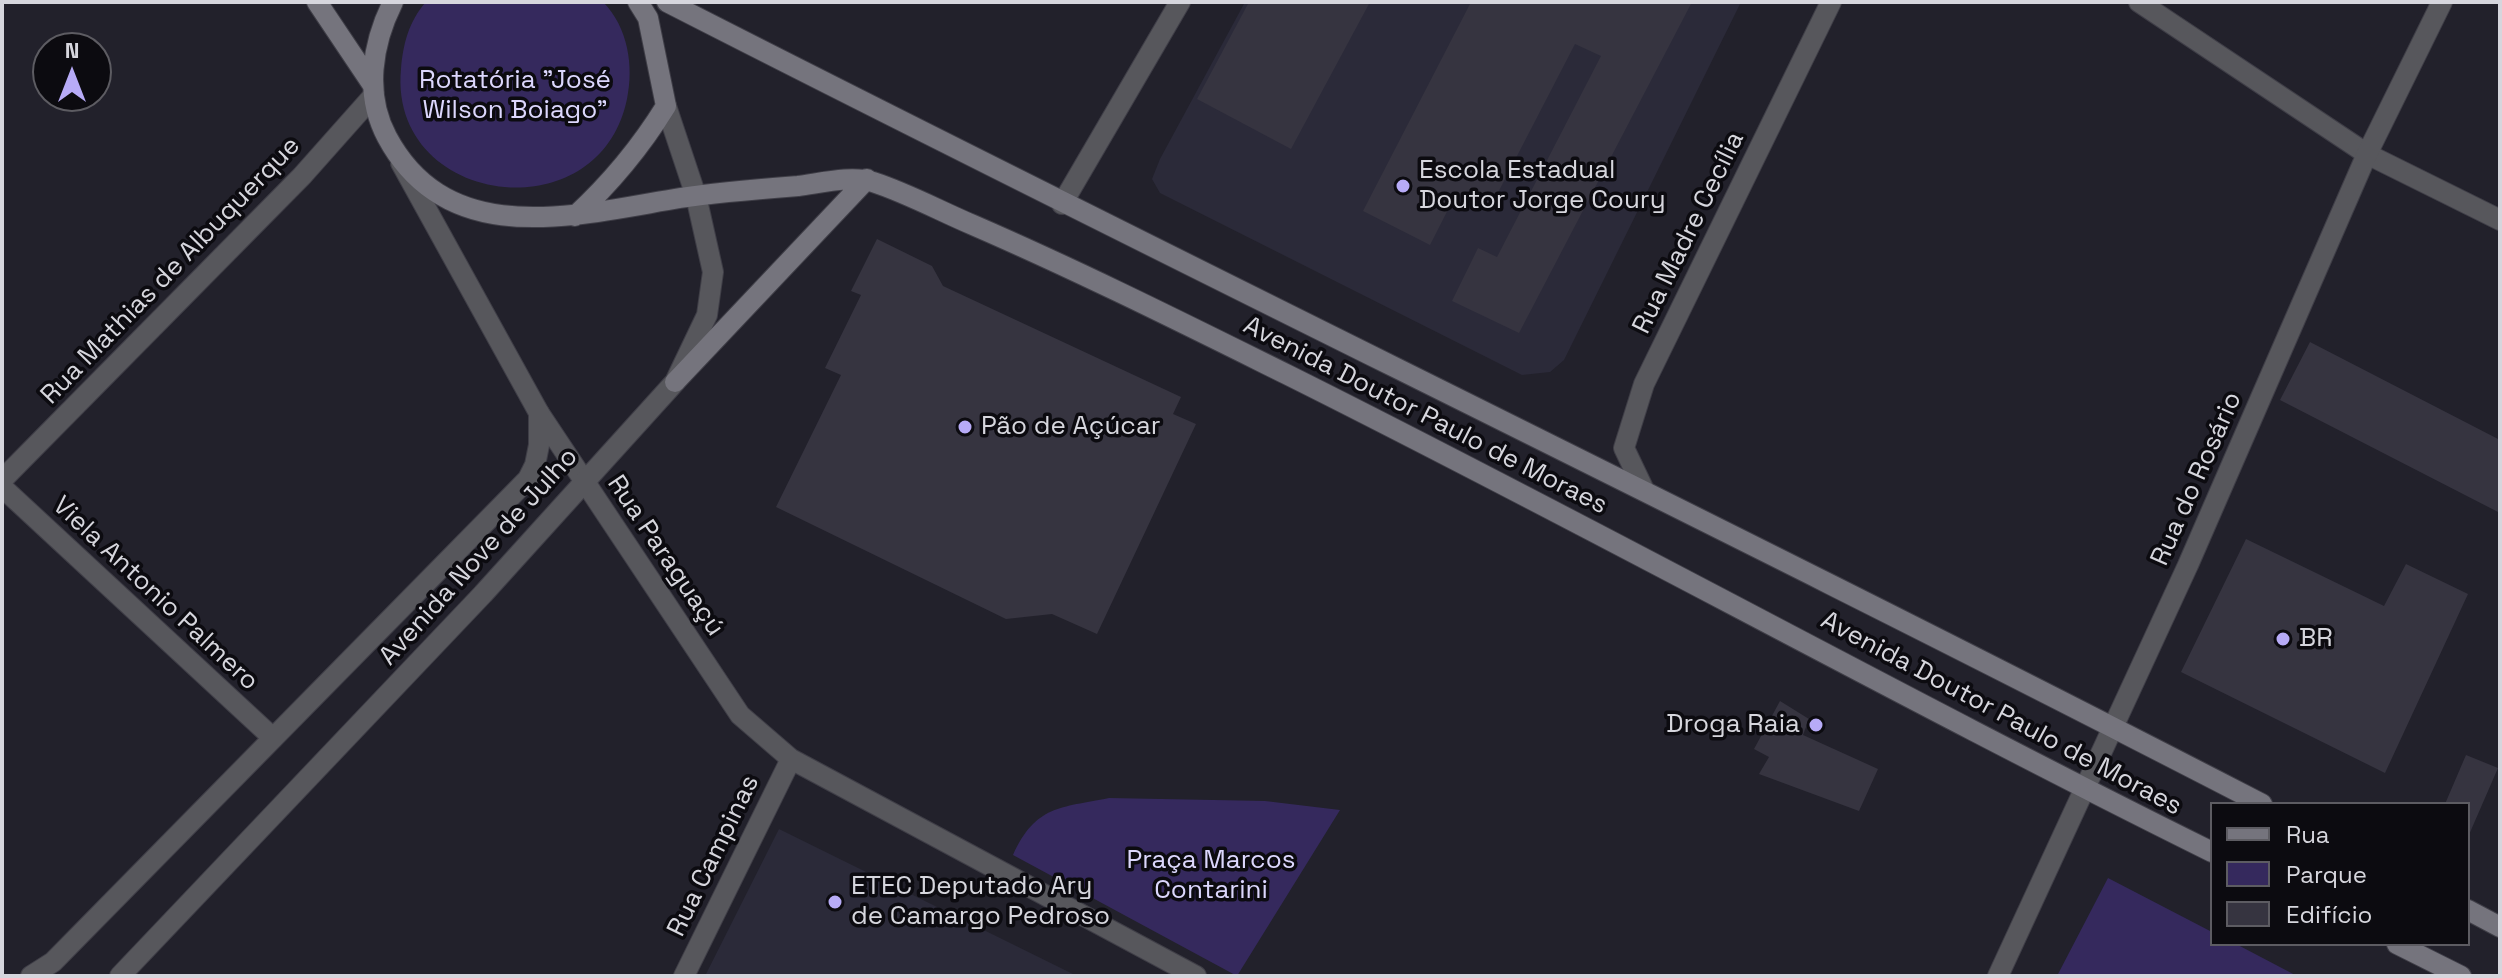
<!DOCTYPE html>
<html>
<head>
<meta charset="utf-8">
<style>
  body { margin:0 }
  #map { position:relative; width:2502px; height:978px; overflow:hidden; background:#22212b; font-family:"Space Grotesk",sans-serif }
  canvas { display:block }
  .frame { position:absolute; inset:0; border:4px solid #d6d6dd; pointer-events:none }
  .legend { position:absolute; left:2210px; top:802px; width:260px; height:144px; box-sizing:border-box; background:#0c0b10; border:2px solid #5d5c62; margin:0; padding:10px 14px; list-style:none; font-size:24px; color:#d6d6dd }
  .legend li { display:flex; align-items:center; gap:16px; height:40px }
  .legend b { width:40px; border:2px solid #5d5c62 }
  .north { position:absolute; left:32px; top:32px; width:80px; height:80px; box-sizing:border-box; background:#0c0b10; border:2px solid #5d5c62; border-radius:50%; rotate:0deg; font-size:22px; font-weight:700; line-height:32px; text-align:center; color:#d6d6dd }
  .north::after { content:''; display:block; margin:auto; width:28px; height:36px; background:#b7abf7; clip-path:polygon(50% 0,100% 100%,50% 72%,0 100%) }
</style>
</head>
<body>
<div id="map">
<canvas width="2502" height="978"></canvas>
<div class="frame"></div>
<ul class="legend">
<li><b style="height:10px;background:#75747d"></b>Rua</li>
<li><b style="height:22px;background:#35295d"></b>Parque</li>
<li><b style="height:22px;background:#363440"></b>Edifício</li>
</ul>
<div class="north">N</div>
</div>
<script>
const ctx = document.querySelector('canvas').getContext('2d');
ctx.lineJoin = 'round';
function fill(path, color) {
  ctx.fillStyle = color;
  ctx.fill(path, 'evenodd');
}
function trace(path, color, width, dash) {
  ctx.strokeStyle = color;
  ctx.lineWidth = width;
  ctx.lineCap = dash ? 'butt' : 'round';
  ctx.setLineDash(dash || []);
  ctx.stroke(path);
}
function drawText(font, color, halo, rows, align = 'center') {
  ctx.font = font + ' "Space Grotesk",sans-serif';
  ctx.lineWidth = 7;
  ctx.setLineDash([]);
  ctx.textBaseline = 'middle';
  ctx.strokeStyle = halo;
  ctx.fillStyle = color;
  for (const [text, x, y, turn = 0] of rows) {
    ctx.save();
    ctx.translate(x, y);
    ctx.rotate((+turn || 0) * Math.PI / 180);
    ctx.textAlign = isNaN(turn) ? turn : align;
    if (halo) ctx.strokeText(text, 0, 0);
    ctx.fillText(text, 0, 0);
    ctx.restore();
  }
}
const built = new Path2D(`
  M1245,2H1741L1564,360L1550,372L1522,375L1160,193L1152,179L1160,159Z
  M779,829L1077,976H705Z`);
const green = new Path2D(`
  M426,2H603C628,27 634,66 627,99C599,235 388,206 401,69C403,44 409,21 426,2Z
  M1109,798L1265,801L1340,810L1237,976L1013,855C1036,805 1060,808 1109,798Z
  M2108,878L2212,932V944H2236L2297,976H2057Z`);
const building = new Path2D(`
  M1249,2H1370L1291,149L1197,99Z
  M1471,2H1692L1519,333L1452,301L1478,248L1497,257L1601,56L1575,44L1489,210L1456,194L1430,245L1363,211Z
  M877,239L932,266L943,286L1181,397L1173,414L1196,424L1097,634L1052,614L1006,619L776,507L841,375L825,368L861,295L851,291Z
  M2310,342L2500,440V513L2280,400Z
  M2246,539L2384,606L2406,564L2468,594L2385,773L2181,672Z
  M1780,701L1809,719L1803,735L1878,769L1859,811L1759,774L1769,757L1754,749Z
  M2466,755L2498,768L2468,837V804H2445Z`);
const minor = new Path2D(`
  M2139,2L2367,154L2500,220
  M1062,204L1180,2
  M539,413L740,715L791,759L1196,976
  M2,480L302,176L374,95
  M2,487L273,738
  M1644,490L1624,448L1644,384L1831,2
  M684,976L791,759`);
const tertiary = new Path2D(`
  M31,976L53,962L528,479L535,465L539,445V413L401,163
  M120,976L483,594L675,382L707,315L713,272L696,196L666,106
  M1998,976L2188,565L2367,154L2442,2`);
const secondary = new Path2D(`
  M317,2L372,84
  M393,2C372,44 364,94 387,137C448,251 576,215 680,198C719,192 759,189 798,186C821,183 852,175 873,182C907,193 940,211 973,225C1079,271 1183,323 1286,374C1597,529 1901,698 2212,852
  M667,2C1197,273 1734,531 2262,804
  M575,216C612,182 640,148 666,106L648,18L638,2
  M675,382L867,179
  M2468,910L2500,927
  M2397,944L2461,976`);
const markers = [
  [1403,186,8,"#b7abf7"],
  [965,427,8,"#b7abf7"],
  [2283,639,8,"#b7abf7"],
  [1816,725,8,"#b7abf7"],
  [835,902,8,"#b7abf7"]
];
const parkNames = [
  ["Rotatória \"José",515,81],
  ["Wilson Boiago\"",515,111],
  ["Praça Marcos",1211,861],
  ["Contarini",1211,891]
];
const poiNames = [
  ["Escola Estadual",1419,171],
  ["Doutor Jorge Coury",1419,201],
  ["Pão de Açúcar",981,427],
  ["BR",2299,639],
  ["Droga Raia",1800,725,"right"],
  ["ETEC Deputado Ary",851,887],
  ["de Camargo Pedroso",851,917]
];
const streetNames = [
  ["Rua Madre Cecília",1689,233,-64],
  ["Rua Mathias de Albuquerque",171,271,-46],
  ["Avenida Doutor Paulo de Moraes",1425,416,27],
  ["Rua do Rosário",2197,479,-66],
  ["Rua Paraguaçú",665,556,56],
  ["Avenida Nove de Julho",479,557,-48],
  ["Viela Antonio Palmero",155,594,43],
  ["Avenida Doutor Paulo de Moraes",2001,714,28],
  ["Rua Campinas",714,856,-64]
];
fill(built, '#2b2a39');
fill(green, '#35295d');
fill(building, '#363440');
trace(minor, '#3f3e47', 22);
trace(tertiary, '#3f3e47', 22);
trace(secondary, '#3f3e47', 22);
trace(minor, '#57575c', 20);
trace(tertiary, '#57575c', 20);
trace(secondary, '#75747d', 20);
for (const [x, y, r, color] of markers) {
  const dot = new Path2D();
  dot.arc(x, y, r, 0, 2 * Math.PI);
  ctx.fillStyle = color;
  ctx.fill(dot);
  trace(dot, '#0c0b10', 3);
}
drawText('26px', '#dcd7fd', '#0c0b10', parkNames);
drawText('26px', '#d6d6dd', '#0c0b10', poiNames, 'left');
drawText('26px', '#d6d6dd', '#0c0b10', streetNames);
</script>
</body>
</html>
